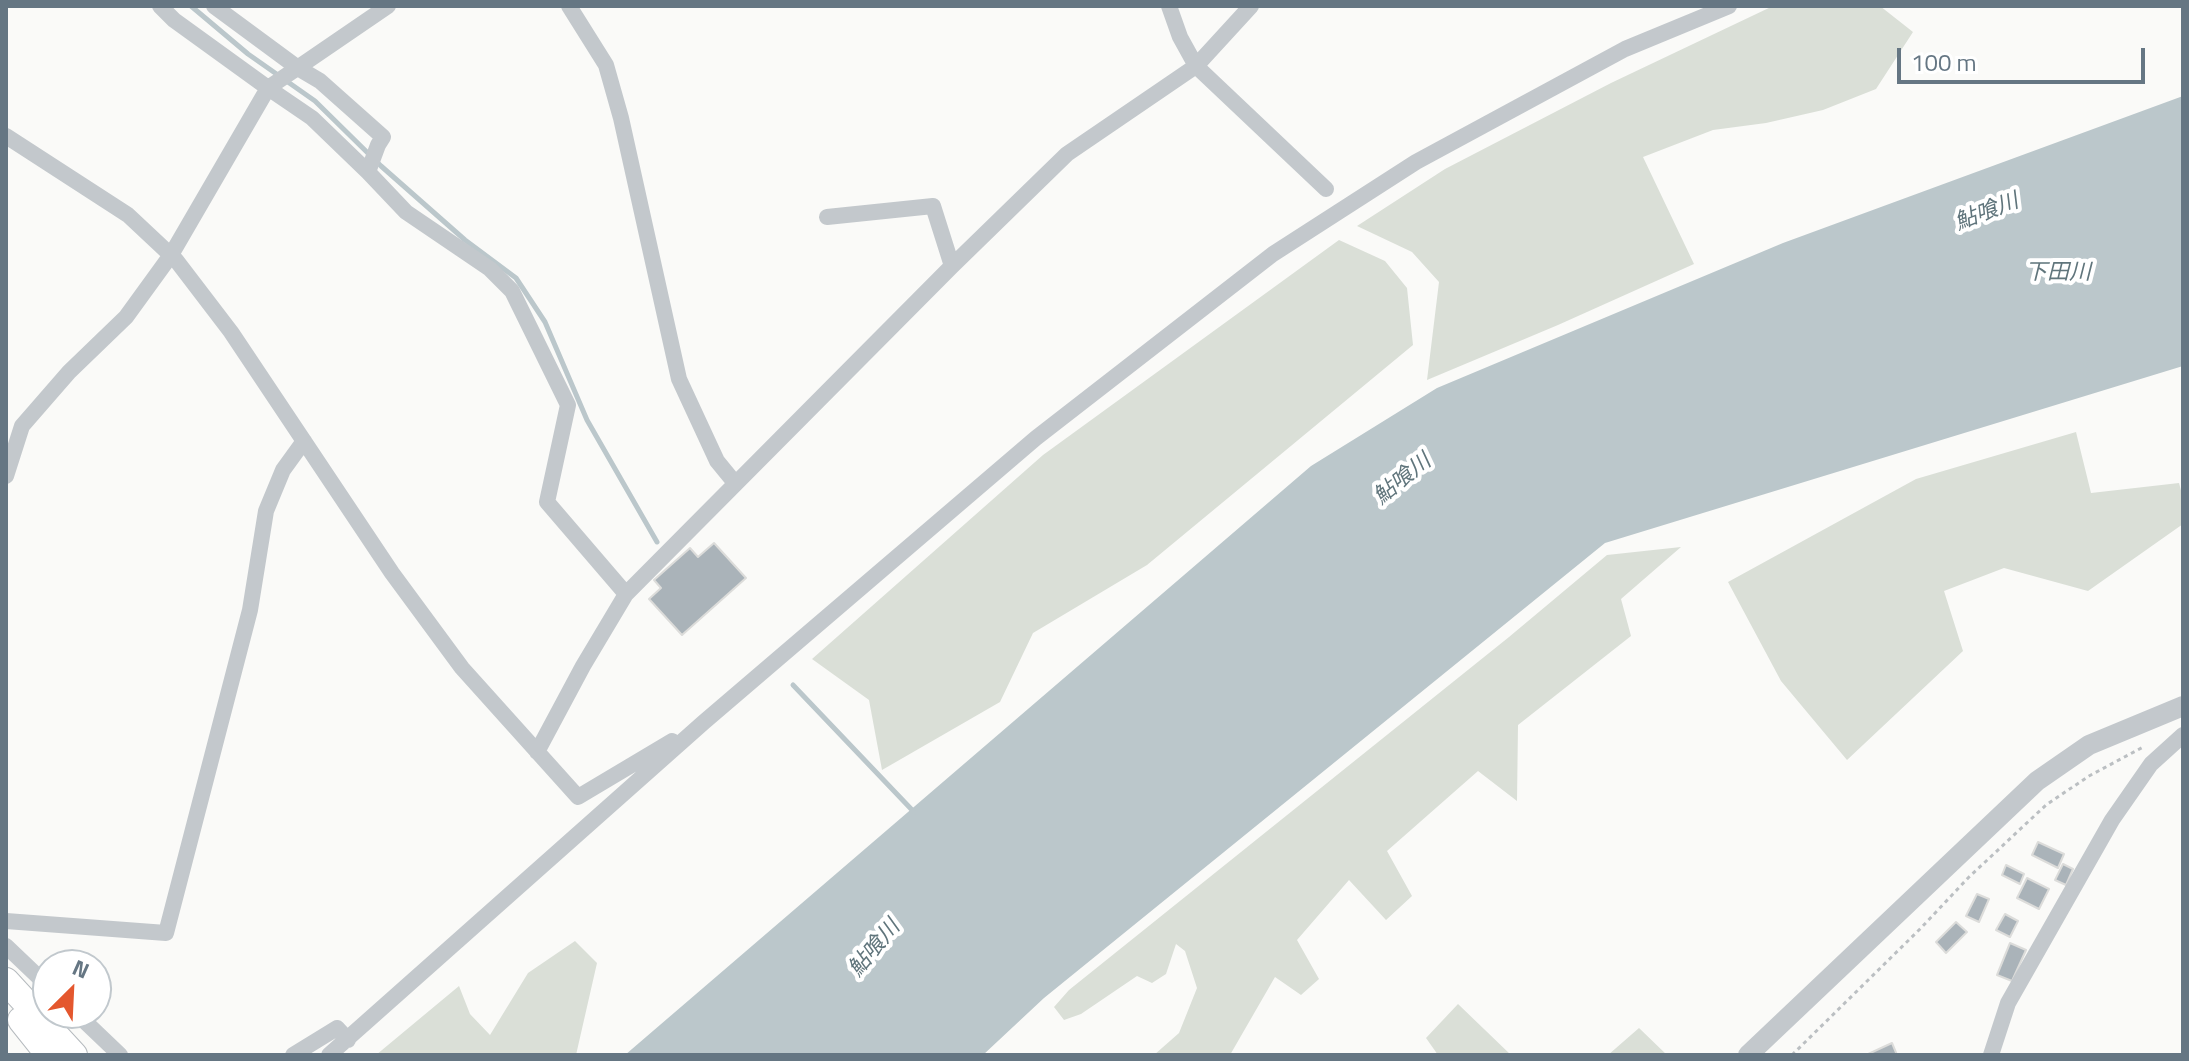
<!DOCTYPE html>
<html>
<head>
<meta charset="utf-8">
<style>
  body { margin:0 }
  #map { position:relative; width:2189px; height:1061px; overflow:hidden; background:#fafaf8; font-family:"Titillium Web",sans-serif }
  canvas { display:block }
  .frame { position:absolute; inset:0; border:8px solid #657683; pointer-events:none }
  .north { position:absolute; left:32px; top:949px; width:80px; height:80px; box-sizing:border-box; background:#fff; border:2px solid #c1c8cd; border-radius:50%; rotate:24deg; font-size:22px; font-weight:700; line-height:32px; text-align:center; color:#657683 }
  .north::after { content:''; display:block; margin:auto; width:28px; height:36px; background:#e4572e; clip-path:polygon(50% 0,100% 100%,50% 72%,0 100%) }
  .scale { position:absolute; left:1897px; top:48px; width:248px; height:36px; box-sizing:border-box; border:4px solid #657683; border-top:0; padding-left:10px; font-size:24px; line-height:28px; white-space:nowrap; color:#657683; -webkit-text-stroke:6px #fff; paint-order:stroke }
</style>
</head>
<body>
<div id="map">
<canvas width="2189" height="1061"></canvas>
<div class="frame"></div>
<div class="north">N</div>
<div class="scale">100 m</div>
</div>
<script>
const ctx = document.querySelector('canvas').getContext('2d');
ctx.lineJoin = 'round';
function fill(path, color) {
  ctx.fillStyle = color;
  ctx.fill(path, 'evenodd');
}
function trace(path, color, width, dash) {
  ctx.strokeStyle = color;
  ctx.lineWidth = width;
  ctx.lineCap = dash ? 'butt' : 'round';
  ctx.setLineDash(dash || []);
  ctx.stroke(path);
}
function drawText(font, color, halo, rows, align = 'center') {
  ctx.font = font + ' "Titillium Web","Noto Sans JP",sans-serif';
  ctx.lineWidth = 8;
  ctx.setLineDash([]);
  ctx.textBaseline = 'middle';
  ctx.strokeStyle = halo;
  ctx.fillStyle = color;
  for (const [text, x, y, turn = 0] of rows) {
    ctx.save();
    ctx.translate(x, y);
    ctx.rotate((+turn || 0) * Math.PI / 180);
    ctx.textAlign = isNaN(turn) ? turn : align;
    if (halo) ctx.strokeText(text, 0, 0);
    ctx.fillText(text, 0, 0);
    ctx.restore();
  }
}
const green = new Path2D(`
  M1773,6H1880L1913,32L1876,89L1823,110L1766,123L1713,130L1643,157L1694,264L1558,325L1427,380L1439,282L1412,252L1357,226L1445,169L1611,83Z
  M1339,240L1385,261L1407,288L1413,345L1147,565L1033,633L1000,702L882,770L869,700L812,659L1043,455Z
  M2076,432L2091,493L2179,483L2183,498V524L2088,591L2004,568L1944,591L1963,651L1847,760L1781,681L1728,582L1916,479Z
  M1681,547L1621,599L1631,636L1518,725L1517,801L1478,771L1387,851L1412,896L1386,920L1349,880L1297,940L1319,979L1301,995L1275,977L1230,1055H1154L1179,1033L1197,988L1185,951L1176,944L1166,974L1152,983L1137,976L1081,1014L1064,1020L1054,1007L1069,990L1509,637L1607,555Z
  M575,941L597,963L576,1055H376L459,986L470,1014L490,1035L528,973Z
  M1458,1004L1511,1055H1438L1426,1038Z
  M1639,1028L1667,1055H1608Z`);
const water = new Path2D(`
  M2183,96V366L1605,543L1044,998L983,1055H625L1311,466L1437,388L1783,243Z`);
const stream = new Path2D(`
  M191,6L248,54L315,101L381,166L465,240L516,278L545,322L587,420L657,542
  M793,685L914,812`);
const building = new Path2D(`
  M714,543L746,578L682,635L649,599L661,588L654,580L690,548L698,557Z
  M2038,842L2064,854L2058,868L2032,855Z
  M2063,864L2073,869L2066,885L2055,880Z
  M2006,865L2024,874L2020,884L2002,875Z
  M2027,878L2049,889L2039,909L2017,898Z
  M1977,894L1989,899L1979,922L1966,916Z
  M2005,914L2018,921L2010,937L1996,930Z
  M1956,922L1967,932L1946,953L1936,942Z
  M2010,943L2026,950L2012,981L1997,975Z
  M1892,1043L1897,1055H1866Z`);
const path = new Path2D(`
  M1792,1055L1921,928L1968,878L2046,805L2089,776L2145,746`);
const minor = new Path2D(`
  M160,6L174,20L268,88L388,6
  M214,6L298,68L320,81L383,137L378,145L368,172L406,212L490,269L512,291L568,405L547,502L626,594
  M569,6L606,65L621,118L679,379L717,461L735,483
  M1169,6L1180,37L1196,66L1326,189
  M6,136L128,215L176,260L231,332L392,573L462,668L578,797L672,741
  M827,217L933,206L952,266
  M6,476L22,426L69,372L126,317L171,255L268,88L312,118L368,172
  M537,752L583,666L626,594L952,266L1067,154L1196,66L1251,6
  M6,921L166,933L250,610L266,511L283,470L304,441
  M6,946L48,986
  M76,1013L120,1055
  M293,1055L337,1028L348,1040
  M329,1055L704,722L1036,438L1273,254L1416,162L1625,49L1729,6
  M1991,1055L2008,1003L2112,820L2151,764L2183,735`);
const tertiary = new Path2D(`
  M1748,1055L2037,781L2089,745L2183,706`);
const primary = new Path2D(`
  M6,981L74,1055
  M21,1020L49,1055`);
const waterNames = [
  ["鮎喰川",1987,213,-21],
  ["下田川",2058,274],
  ["鮎喰川",1403,480,-39],
  ["鮎喰川",875,949,-50]
];
fill(green, '#dadfd7');
fill(water, '#bbc7cb');
trace(stream, '#bbc7cb', 5);
fill(building, '#aab3b9');
trace(building, '#dcdcda', 2);
trace(primary, '#b5babe', 28);
trace(path, '#bbbfc2', 3, [4, 4]);
trace(minor, '#c3c8cc', 16);
trace(tertiary, '#c3c8cc', 20);
trace(primary, '#fff', 26);
drawText('italic 22px', '#60757c', '#fff', waterNames);
</script>
</body>
</html>
